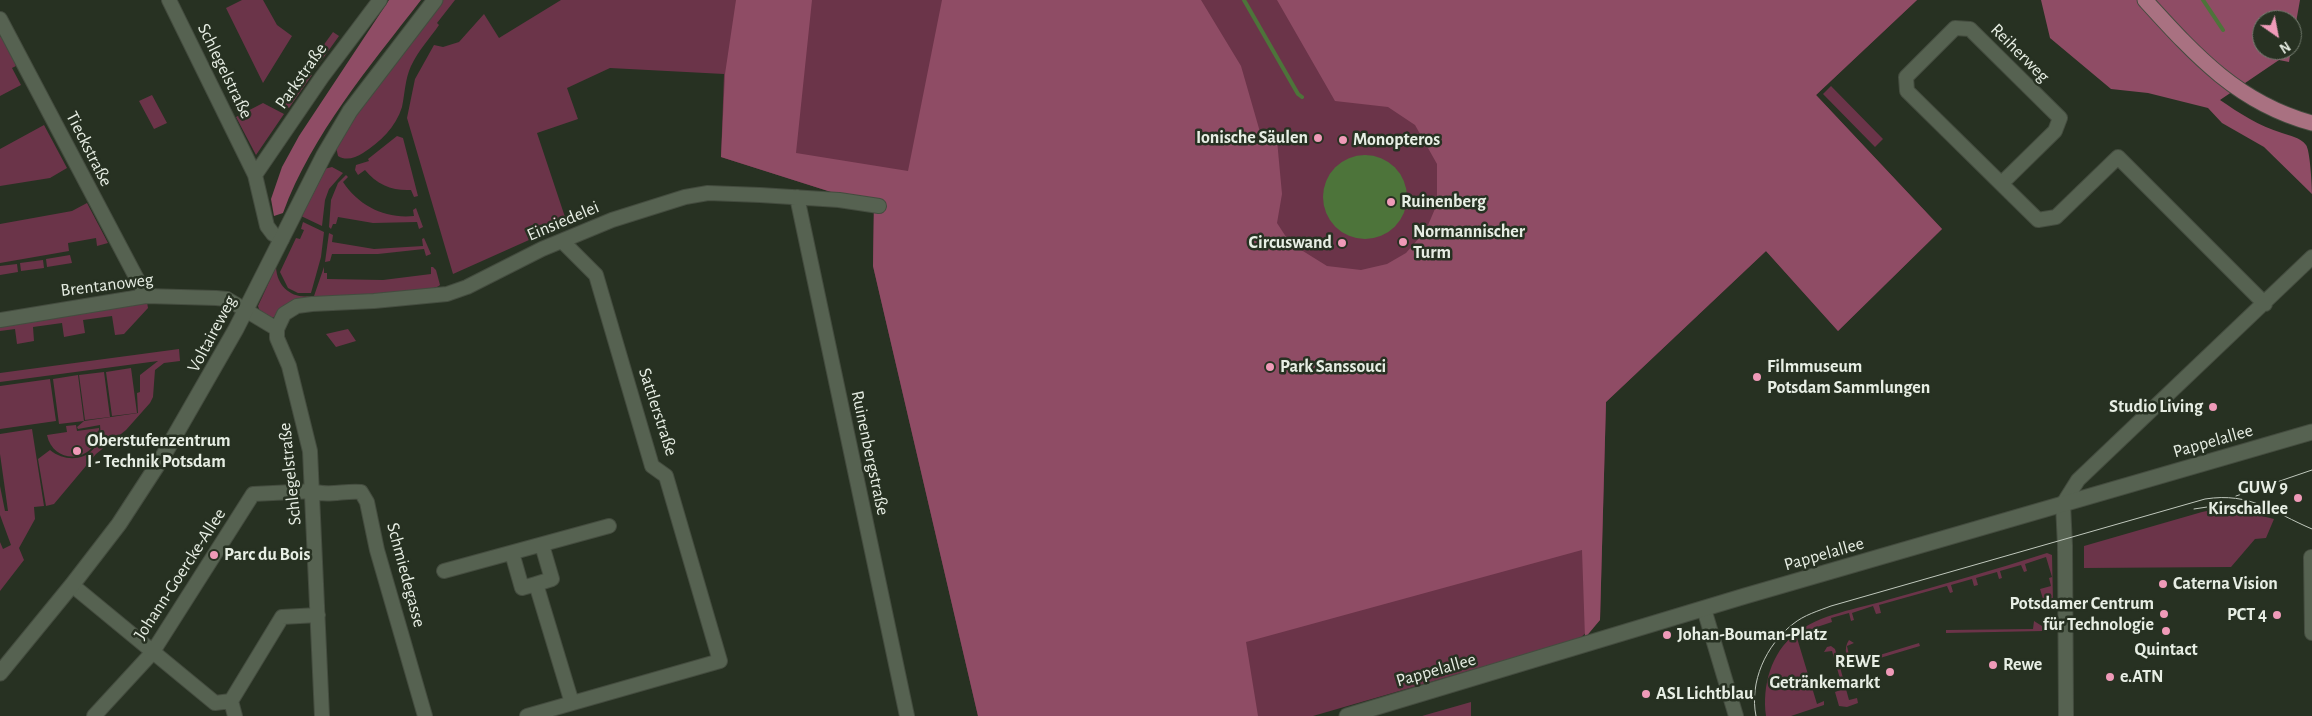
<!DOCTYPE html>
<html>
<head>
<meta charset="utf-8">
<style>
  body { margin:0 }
  #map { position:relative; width:2312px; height:716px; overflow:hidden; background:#273122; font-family:"Alegreya Sans",sans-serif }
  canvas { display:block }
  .north { position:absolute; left:2252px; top:10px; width:50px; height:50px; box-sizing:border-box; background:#273122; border:1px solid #747d70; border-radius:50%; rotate:147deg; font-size:14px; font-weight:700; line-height:20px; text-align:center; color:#e7eee4 }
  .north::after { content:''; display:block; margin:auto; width:18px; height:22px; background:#ef9ab8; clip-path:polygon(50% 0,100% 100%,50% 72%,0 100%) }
</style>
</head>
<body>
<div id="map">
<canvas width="2312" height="716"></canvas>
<div class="north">N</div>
</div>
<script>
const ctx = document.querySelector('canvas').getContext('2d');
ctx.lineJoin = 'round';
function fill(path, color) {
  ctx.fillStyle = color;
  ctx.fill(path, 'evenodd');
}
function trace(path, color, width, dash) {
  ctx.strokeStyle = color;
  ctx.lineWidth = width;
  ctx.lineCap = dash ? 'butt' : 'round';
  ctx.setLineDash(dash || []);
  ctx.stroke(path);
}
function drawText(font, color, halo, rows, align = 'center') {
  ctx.font = font + ' "Alegreya Sans",sans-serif';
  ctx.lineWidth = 5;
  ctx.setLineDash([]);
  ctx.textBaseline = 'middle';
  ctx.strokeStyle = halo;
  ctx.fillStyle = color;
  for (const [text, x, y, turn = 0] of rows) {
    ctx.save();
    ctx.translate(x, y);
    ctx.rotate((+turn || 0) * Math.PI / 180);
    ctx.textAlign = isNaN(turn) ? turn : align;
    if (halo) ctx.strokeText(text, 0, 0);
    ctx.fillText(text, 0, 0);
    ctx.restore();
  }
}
const green = new Path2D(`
  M242,0H263L277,25L292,36L263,83L226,8Z
  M441,0H455L437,23L439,25C430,38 418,51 411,66C405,79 405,93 402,107C396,127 380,142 363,153C355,158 346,161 338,156L336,147L353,117Z
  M561,0H1917L1816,95L1942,229L1838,331L1766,251L1606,402L1600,620L1579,639L1313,716H978L873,266L874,202L847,197L721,157L724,74L610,68L567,88L578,119L537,133L567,223L453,274L407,118L415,79L434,45L443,47L459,42L484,14L499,38Z
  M333,32L339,36L316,68L310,64Z
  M4,35L16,66L12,68L21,85L0,96V37Z
  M305,71L312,75L289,108L284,105Z
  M1831,86L1883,139L1875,147L1823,94Z
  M152,95L167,123L154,129L139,101Z
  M263,103L284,114L256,155L236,117Z
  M44,125L67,168L50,178L0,186V149Z
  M397,136L403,138L418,196L414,197L411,190C393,191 377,185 365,170L358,175L355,170L356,165L369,161L368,159Z
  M332,167L343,173L329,189L325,200L322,226L301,216L324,169Z
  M346,175L348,177L343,182C359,206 385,219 414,216L413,210L416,208L423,227L419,229L417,222L373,223L338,217L336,224H333L331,229L329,227L331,200L338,183Z
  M87,203L108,243L97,246L96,238L68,243L69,251L0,263V224L72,211Z
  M303,222L324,232L321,257L311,293H298L288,288L280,272L296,238L300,239L304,230L301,229Z
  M329,233L333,235L332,242L374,249L423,246L422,239L424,238L431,254L426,256L424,249L378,254H332L330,261L325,262Z
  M70,255L72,263L47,267L46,259Z
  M43,260L44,268L21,271L20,263Z
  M17,264L18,272L0,275V266Z
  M276,267C277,287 292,299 311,296L292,301L277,316L271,318L260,312L258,306Z
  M324,267V273H327V279L383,280L431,274V267H433L436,270L440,285C429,296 335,296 314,296Z
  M147,302L148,308L124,334L115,335L112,316L83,320L85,333L64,337L62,323L33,327L34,341L17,344L15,329L0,331V325Z
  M348,329L356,341L336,347L326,334Z
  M179,349L180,361L164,363L155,370L153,397L150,403L126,430L96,454L54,504L46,506L38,459L50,450C72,468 104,455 100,425L78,429L77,427L84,421L138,413L137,393L140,392V375L158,361L0,382V373Z
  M131,368L137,413L112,416L106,372Z
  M104,372L110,417L85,420L79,375Z
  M78,375L84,421L59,424L53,379Z
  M50,379L56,421L0,429V386Z
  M76,425L77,431L99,428C100,461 54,468 47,435L67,432L66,426Z
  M32,429L44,506L34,507L35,519L19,548L24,560L0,591V542L3,549L11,545L0,515V486L5,511H8L0,454V434Z
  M2226,507L2274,519L2266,538L2255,539L2231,567L2084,568V546L2202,512Z
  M2047,553L2052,555L2053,602L2034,601L2043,599L2040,589L2051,586L2049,578L2052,577L2046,557L2025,564L2027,571L2024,572L2021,565L2000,571L2002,578L1999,579L1997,572L1976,578L1978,585L1974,586L1972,579L1951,585L1953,592L1950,593L1947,586L1879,605L1881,613L1876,614L1873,606L1852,613L1854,620L1851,621L1849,613L1831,618L1832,622L1817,627L1818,631L1797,638L1817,704L1824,701V705L1791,716H1766C1762,686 1771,653 1795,634C1819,614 1858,609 1887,600C1941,585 1994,570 2047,553Z
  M2034,621L2042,626L2043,631L1946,633V630L2033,629Z
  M1849,640L1854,643L1847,646L1849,655L1857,653L1860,661L1919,643L1920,646L1860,664L1859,661L1853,663V666L1849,667C1847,657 1843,649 1849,640Z
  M1831,646L1835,649L1849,700L1857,698L1858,703L1847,707L1839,706L1835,692L1843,689L1832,651L1824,652L1827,647Z
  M1471,702V716H1422Z`);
const forest = new Path2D(`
  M389,0H421C370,66 312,134 283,213L274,216L271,199L282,167L299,136Z
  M736,0H812L796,153L908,171L942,0H1201L1241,66L1260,132L1277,140L1282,194L1277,223L1290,243L1327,266L1361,270L1387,264L1406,253L1426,230L1437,204V164L1415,125L1388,107L1335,101L1277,0H1917L1816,95L1942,229L1838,331L1766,251L1606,402L1600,620L1585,638L1582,550L1246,642L1258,716H978L873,266L874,202L847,197L721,157L725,74Z
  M2041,0H2300L2292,45V20H2262V50H2291L2289,62L2279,60L2220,100C2239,113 2259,126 2282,133C2290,136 2300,137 2306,145C2310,150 2312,185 2312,194L2264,147L2222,123L2208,108L2148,93L2111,89L2050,38Z`);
const water = new Path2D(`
  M1323 197a42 42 0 1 1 84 0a42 42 0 1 1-84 0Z`);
const stream = new Path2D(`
  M1244,0L1298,94L1302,97
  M2203,0L2223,30`);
const minor = new Path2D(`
  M169,0L255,175L267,226L273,234L282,239
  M0,19L146,296
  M255,175L322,77L380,0
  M2002,183L2055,131L2060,118L1970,29L1955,28L1906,77L1907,91L2038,220L2056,217L2118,157L2265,304
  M797,197L907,716
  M0,320L146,296L216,298L227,299L277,329
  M542,545L552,579L536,584L572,703
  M512,553L522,588L536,584
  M2311,557L2312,633
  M444,571L609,526
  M72,585L215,703L231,701L282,617L318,615
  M1704,609L1736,716
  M231,701L235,716
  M94,716L152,653L253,494L313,491C328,497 345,490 361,492L367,502L377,550L425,716
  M322,716L310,451L289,366L277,338V329L284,314L297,306L312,304L374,301L447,294L467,287L542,249L612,220L685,197L708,193L760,195L839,200L879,206
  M527,716L720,661L666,476L652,466L596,275L562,241
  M2066,716L2065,546L2063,504L2078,480L2312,257`);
const tertiary = new Path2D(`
  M0,673L72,585L119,524L162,458L236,329L324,155L350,111L435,0
  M1347,716L1745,596L2312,432`);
const primary = new Path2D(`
  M2145,0C2195,55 2238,103 2312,123`);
const tram = new Path2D(`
  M2236,496L2312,470
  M2194,509L2227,504L2248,505
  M1756,716C1749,682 1766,645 1793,624C1804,615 1818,611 1831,606L2205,499C2251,492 2272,512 2312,529`);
const markers = [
  [1318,138,5,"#ef9ab8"],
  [1343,140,5,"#ef9ab8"],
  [1391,202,5,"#ef9ab8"],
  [1403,242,5,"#ef9ab8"],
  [1342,243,5,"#ef9ab8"],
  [1270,367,5,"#ef9ab8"],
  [1757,377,5,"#ef9ab8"],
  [2213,407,5,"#ef9ab8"],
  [77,451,5,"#ef9ab8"],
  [2298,498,5,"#ef9ab8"],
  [214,555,5,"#ef9ab8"],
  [2163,584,5,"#ef9ab8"],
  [2164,614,5,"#ef9ab8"],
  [2277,615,5,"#ef9ab8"],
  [2166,631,5,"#ef9ab8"],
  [1667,635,5,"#ef9ab8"],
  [1993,665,5,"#ef9ab8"],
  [1890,672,5,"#ef9ab8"],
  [2110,677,5,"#ef9ab8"],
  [1646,694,5,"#ef9ab8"]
];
const streetNames = [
  ["Reiherweg",2020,53,45],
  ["Schlegelstraße",225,71,64],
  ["Parkstraße",301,76,-55],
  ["Tieckstraße",89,149,63],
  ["Einsiedelei",563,221,-23],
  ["Brentanoweg",107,285,-7],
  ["Voltaireweg",212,334,-62],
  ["Sattlerstraße",658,412,72],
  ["Pappelallee",2213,441,-16],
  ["Ruinenbergstraße",870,453,78],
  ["Schlegelstraße",290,474,-96],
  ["Pappelallee",1824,554,-16],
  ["Johann-Goercke-Allee",180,574,-57],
  ["Schmiedegasse",406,575,75],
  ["Pappelallee",1436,670,-16]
];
const poiNames = [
  ["Ionische Säulen",1308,138,"right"],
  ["Monopteros",1353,140],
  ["Ruinenberg",1401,202],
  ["Normannischer",1413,232],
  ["Turm",1413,253],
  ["Circuswand",1332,243,"right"],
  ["Park Sanssouci",1280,367],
  ["Filmmuseum",1767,367],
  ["Potsdam Sammlungen",1767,388],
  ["Studio Living",2203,407,"right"],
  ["Oberstufenzentrum",87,441],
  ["I - Technik Potsdam",87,462],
  ["GUW 9",2288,488,"right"],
  ["Kirschallee",2288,509,"right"],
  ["Parc du Bois",224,555],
  ["Caterna Vision",2173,584],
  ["Potsdamer Centrum",2154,604,"right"],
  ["für Technologie",2154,625,"right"],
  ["PCT 4",2267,615,"right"],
  ["Johan-Bouman-Platz",1677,635],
  ["Quintact",2166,650,"center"],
  ["REWE",1880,662,"right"],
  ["Getränkemarkt",1880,683,"right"],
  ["Rewe",2003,665],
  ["e.ATN",2120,677],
  ["ASL Lichtblau",1656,694]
];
fill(green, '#6b3449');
fill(forest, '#8f4c65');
fill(water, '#4d743a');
trace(stream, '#4d743a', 4);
trace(minor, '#444c3f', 16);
trace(tertiary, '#444c3f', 17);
trace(primary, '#444c3f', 17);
trace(minor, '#566251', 14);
trace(tertiary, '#566251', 15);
trace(primary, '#a97181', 15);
trace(tram, '#c0c8bd', 1);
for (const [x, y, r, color] of markers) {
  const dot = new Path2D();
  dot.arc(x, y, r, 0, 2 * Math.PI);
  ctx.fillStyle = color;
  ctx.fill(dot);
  trace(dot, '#273122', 2);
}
drawText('18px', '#e7eee4', '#273122', streetNames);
drawText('bold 18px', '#e7eee4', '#273122', poiNames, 'left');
</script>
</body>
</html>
